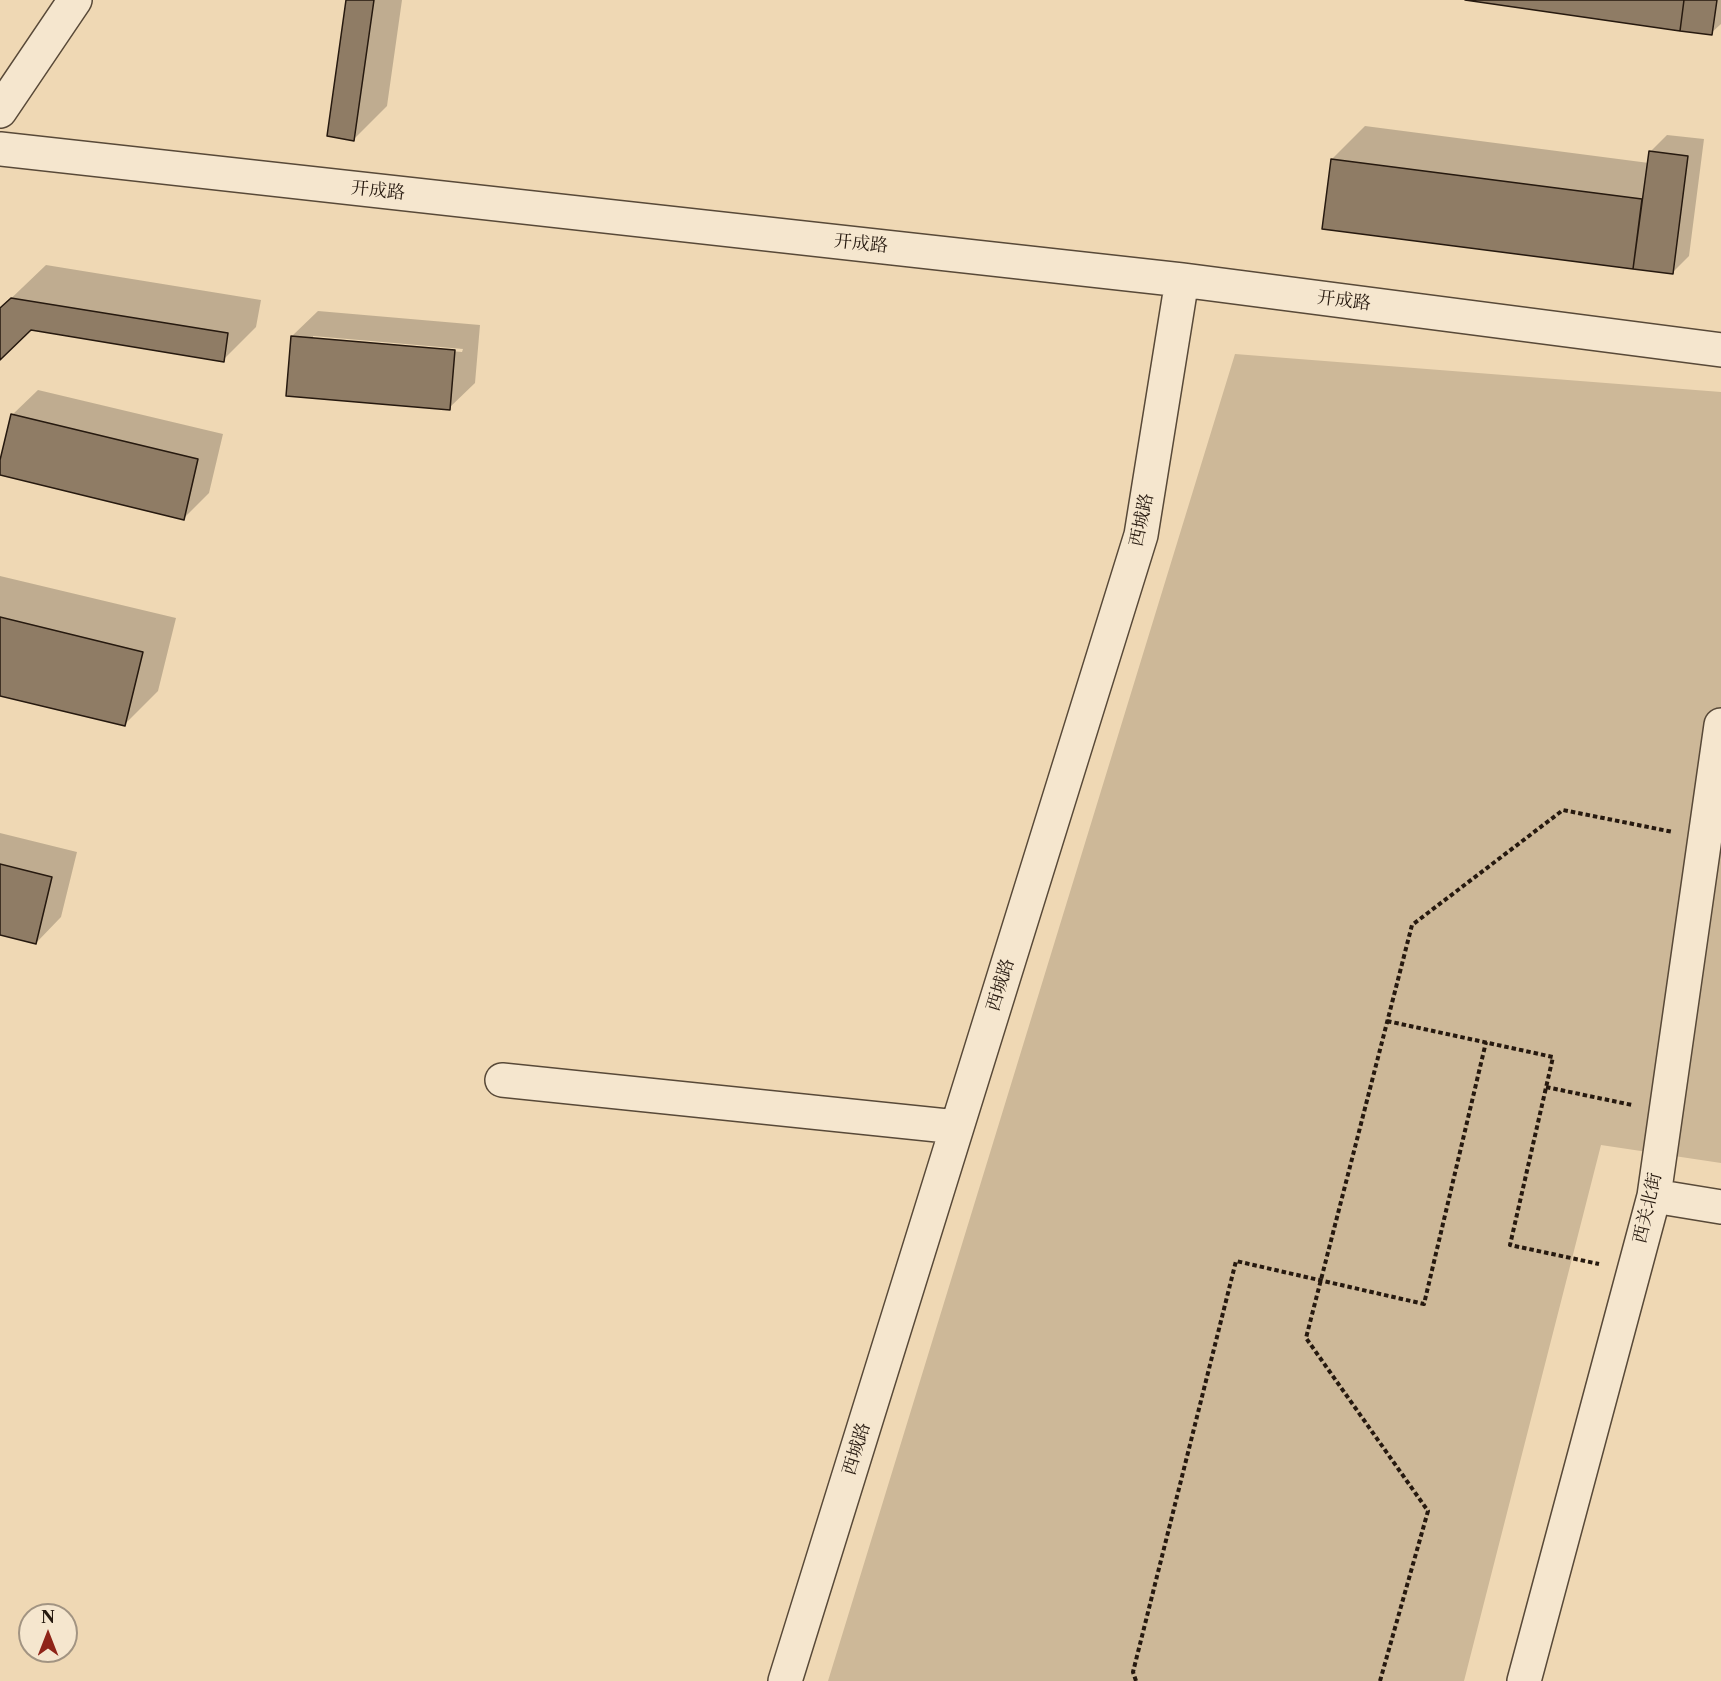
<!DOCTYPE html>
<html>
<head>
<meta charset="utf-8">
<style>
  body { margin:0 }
  #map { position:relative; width:1721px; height:1681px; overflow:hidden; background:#efd8b4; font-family:"Libre Caslon Text",serif }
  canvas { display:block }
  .north { position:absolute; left:18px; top:1603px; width:60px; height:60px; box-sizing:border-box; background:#f5e6ce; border:2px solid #a29482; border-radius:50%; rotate:0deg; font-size:16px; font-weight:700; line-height:24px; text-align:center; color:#26190f }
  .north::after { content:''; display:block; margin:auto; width:21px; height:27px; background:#8f2418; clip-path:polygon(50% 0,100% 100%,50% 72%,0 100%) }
</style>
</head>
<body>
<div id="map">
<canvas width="1721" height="1681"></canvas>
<div class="north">N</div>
</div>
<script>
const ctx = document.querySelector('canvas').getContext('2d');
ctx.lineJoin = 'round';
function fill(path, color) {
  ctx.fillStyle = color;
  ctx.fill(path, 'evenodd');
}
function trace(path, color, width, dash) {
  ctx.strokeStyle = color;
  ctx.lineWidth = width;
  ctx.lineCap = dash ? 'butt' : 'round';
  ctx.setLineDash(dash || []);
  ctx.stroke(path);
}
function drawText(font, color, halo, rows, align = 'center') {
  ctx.font = font + ' "Libre Caslon Text","Noto Serif SC",serif';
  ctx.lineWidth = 4.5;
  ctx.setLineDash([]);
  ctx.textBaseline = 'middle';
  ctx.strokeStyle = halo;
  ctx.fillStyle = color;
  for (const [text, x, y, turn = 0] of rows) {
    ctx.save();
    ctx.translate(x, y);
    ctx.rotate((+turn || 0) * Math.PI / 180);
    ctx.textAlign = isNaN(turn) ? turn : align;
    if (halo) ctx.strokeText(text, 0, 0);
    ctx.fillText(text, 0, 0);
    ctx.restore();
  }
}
const green = new Path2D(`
  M1235,354L1721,392V1163L1601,1145L1464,1681H828Z`);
const shadow = new Path2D(`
  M347,0H402L387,106L354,139Z
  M1476,0H1721V24L1711,33Z
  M1365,126L1649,163L1650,152L1667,135L1704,139L1689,256L1672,273L1323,227L1332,159Z
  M46,265L261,300L256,327L223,360L30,329L2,356L0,360V309Z
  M318,311L480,325L475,383L449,408L292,336ZM313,336L463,349L462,352L313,339Z
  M38,390L223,434L209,493L184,518L0,474V466L12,415Z
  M0,576L176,618L158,691L124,725L0,695Z
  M0,833L77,852L61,917L36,943L0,934Z`);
const building = new Path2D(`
  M346,0H374L354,141L327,136Z
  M1465,0H1684L1680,31Z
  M1684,0H1717L1712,35L1680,31Z
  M1649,151L1688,156L1673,274L1633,269Z
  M1331,159L1642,199L1633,269L1322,229Z
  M11,298L228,333L224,362L31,330L0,360V308Z
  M291,336L455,350L450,410L286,396Z
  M11,414L198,459L184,520L0,475V460Z
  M0,617L143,652L125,726L0,696Z
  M0,864L52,877L36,944L0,935Z`);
const path = new Path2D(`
  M1387,1021L1553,1057L1510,1245L1599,1264
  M1546,1087L1632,1105
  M1136,1681L1133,1672L1236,1261L1424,1304L1486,1042
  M1380,1681L1428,1511L1306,1338L1412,925L1563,810L1673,832`);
const minor = new Path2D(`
  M0,111L75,0
  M0,149L1182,280L1721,350
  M502,1080L957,1127
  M1654,1196L1721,1207
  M785,1681L1141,535L1182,280
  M1524,1681L1654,1196L1721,725`);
const streetNames = [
  ["开成路",378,191,6],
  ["开成路",861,244,6],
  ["开成路",1344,301,7],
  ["西城路",1142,520,-78],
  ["西城路",1001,985,-73],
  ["西关北街",1648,1208,-77],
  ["西城路",857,1449,-73]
];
fill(green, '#cdb898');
fill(shadow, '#0003');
fill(building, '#8f7c65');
trace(building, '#26190f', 1.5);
trace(minor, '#584938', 36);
trace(path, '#26190f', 4, [4.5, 3]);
trace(minor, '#f5e6ce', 33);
drawText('18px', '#26190f', '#f5e6ce', streetNames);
</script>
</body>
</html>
